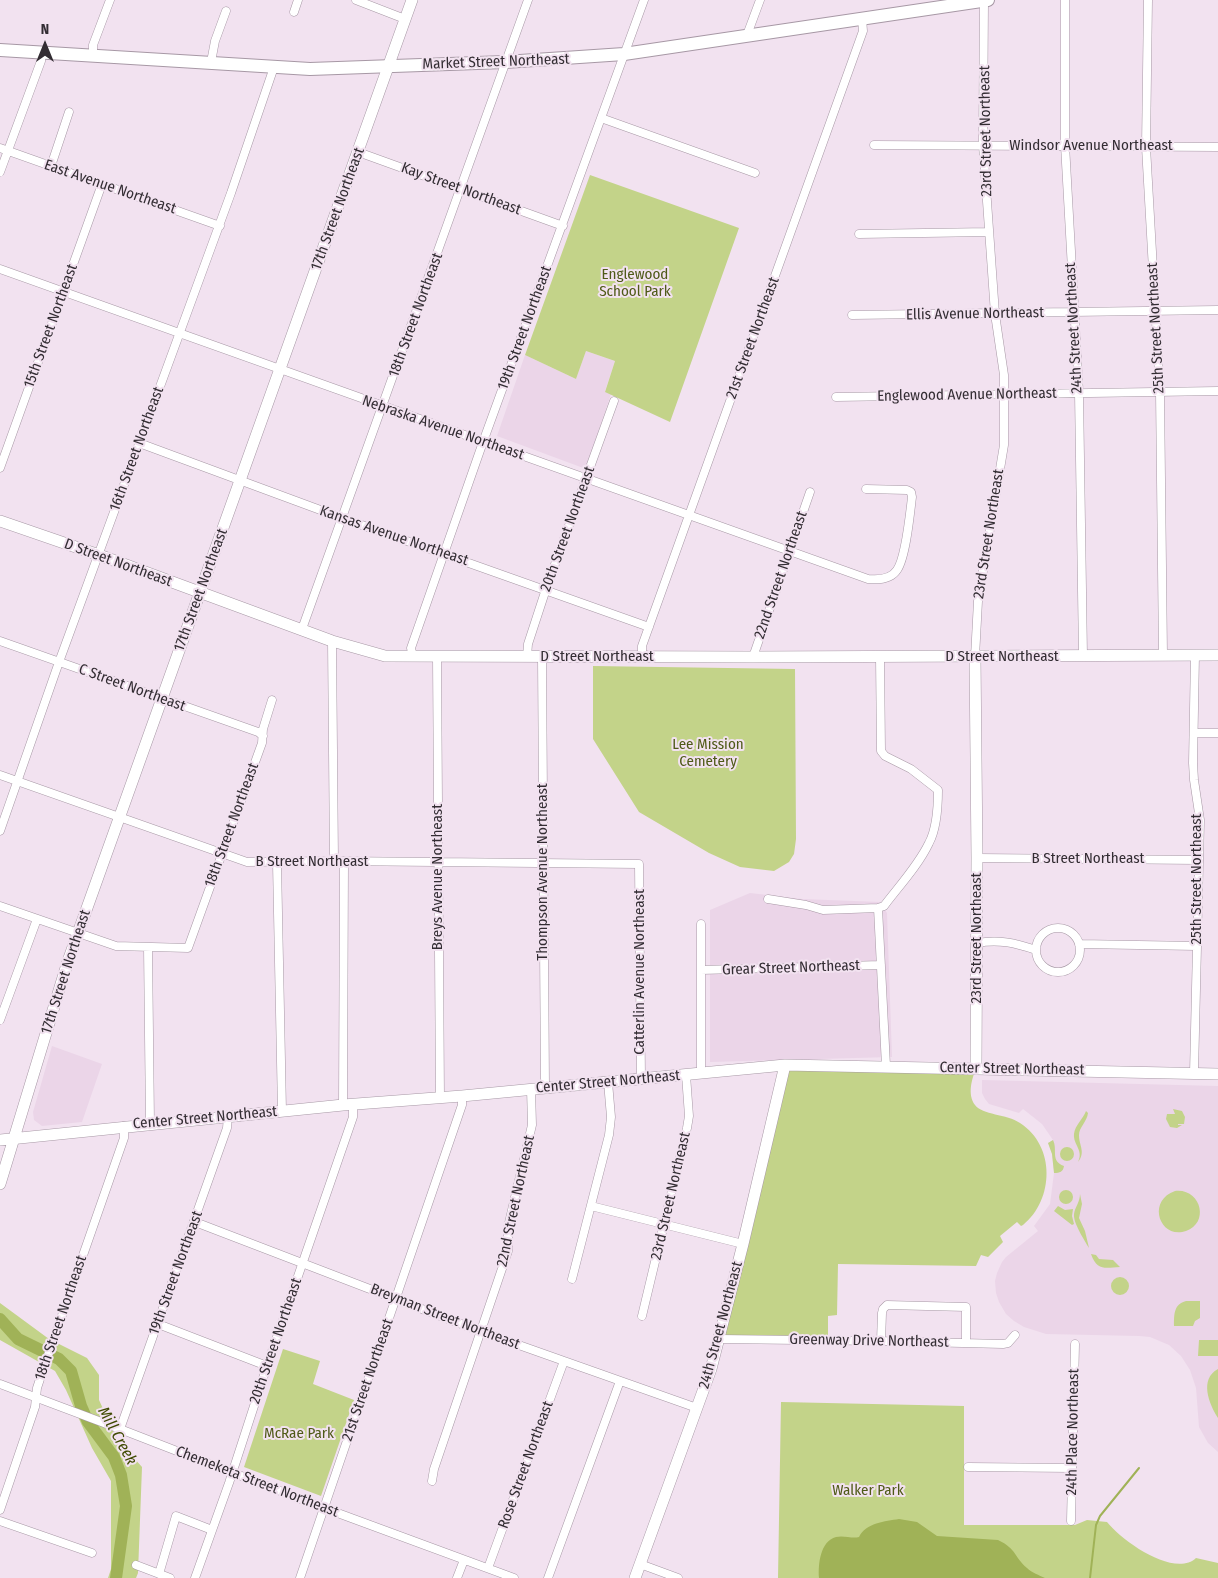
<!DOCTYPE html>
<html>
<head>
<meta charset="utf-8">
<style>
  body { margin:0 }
  #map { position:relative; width:1218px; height:1578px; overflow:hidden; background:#f2e2f0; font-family:"Fira Sans Condensed",sans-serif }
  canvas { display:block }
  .north { position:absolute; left:20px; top:20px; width:50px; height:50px; -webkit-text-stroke:4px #f2e2f0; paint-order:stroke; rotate:0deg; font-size:14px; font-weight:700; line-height:20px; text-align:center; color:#332d33 }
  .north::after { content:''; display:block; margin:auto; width:18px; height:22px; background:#332d33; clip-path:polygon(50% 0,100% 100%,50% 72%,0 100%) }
</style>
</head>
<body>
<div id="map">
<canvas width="1218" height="1578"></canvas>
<div class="north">N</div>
</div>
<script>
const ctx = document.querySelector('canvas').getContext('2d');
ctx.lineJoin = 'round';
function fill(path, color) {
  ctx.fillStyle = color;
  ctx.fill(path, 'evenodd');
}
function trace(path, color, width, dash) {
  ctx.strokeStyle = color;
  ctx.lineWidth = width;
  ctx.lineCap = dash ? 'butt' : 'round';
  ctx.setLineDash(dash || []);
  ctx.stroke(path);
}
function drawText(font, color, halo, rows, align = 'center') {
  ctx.font = font + ' "Fira Sans Condensed",sans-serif';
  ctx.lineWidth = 4;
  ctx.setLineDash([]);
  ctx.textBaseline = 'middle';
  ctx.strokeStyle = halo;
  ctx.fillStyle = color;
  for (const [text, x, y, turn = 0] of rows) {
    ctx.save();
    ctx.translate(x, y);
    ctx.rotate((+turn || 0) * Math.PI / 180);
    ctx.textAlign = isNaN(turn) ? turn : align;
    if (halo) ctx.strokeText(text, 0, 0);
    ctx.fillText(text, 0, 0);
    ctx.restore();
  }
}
const built = new Path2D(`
  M586,351L615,361L605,391L611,394L586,469L497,436L525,355L576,379Z
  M750,893L802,899L880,902L887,913L892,1057L710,1062V910Z
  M52,1046L102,1064L82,1122L42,1126L34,1120L33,1112Z
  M982,1080L1218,1086V1452L1208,1443L1199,1427L1196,1388L1190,1370L1181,1356L1169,1345L1150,1337L1139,1336L1046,1334L1024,1327L1014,1321L1006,1314L999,1302L996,1293L995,1281L997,1273L1002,1262L1006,1257L1038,1231L1034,1226L1050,1204L1054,1173L1052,1154L1048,1143L1053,1140L1042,1124L1023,1109L1019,1113L989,1104L985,1099L982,1093Z`);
const green = new Path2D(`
  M590,175L739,228L670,422L605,392L615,361L586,351L576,379L525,355Z
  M593,666L795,669L796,839L794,854L789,862L774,871L740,867L709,853L639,812L593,739Z
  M785,1065L976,1068C972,1079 967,1094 975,1105C982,1115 1007,1114 1020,1123C1056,1146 1054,1200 1023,1225L1021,1226L1017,1222L1000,1236L1003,1242L988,1257L981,1255L976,1266L838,1264L837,1315L828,1316V1340L719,1339Z
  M1173,1109L1182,1111L1185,1117L1184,1124H1178V1125H1182L1177,1128L1170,1127L1166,1119L1167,1114H1175Z
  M1086,1111L1088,1113C1087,1122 1079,1127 1079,1135C1079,1146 1086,1152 1078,1162C1084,1150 1073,1145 1074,1134C1075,1125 1083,1119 1086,1111Z
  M1053,1140C1058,1150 1050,1161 1064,1166C1063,1172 1060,1173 1054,1173L1052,1154L1048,1143Z
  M1060 1154a7 7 0 1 1 14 0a7 7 0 1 1-14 0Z
  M1059 1197a7 7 0 1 1 14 0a7 7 0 1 1-14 0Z
  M1175,1191C1201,1188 1210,1223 1186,1231C1160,1240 1146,1201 1175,1191Z
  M1080,1194L1082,1204L1079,1218L1085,1231L1089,1248C1085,1241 1073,1223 1074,1214C1075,1207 1080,1202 1080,1194Z
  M1058,1206L1065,1210L1073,1209L1072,1216L1074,1224L1072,1225L1054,1211Z
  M1091,1254L1096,1255L1099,1259L1113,1260L1120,1267C1105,1268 1097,1271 1091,1254Z
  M1111 1286a9 9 0 1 1 18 0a9 9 0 1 1-18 0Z
  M1186,1301H1200V1318L1195,1321L1193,1326H1174C1174,1314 1174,1304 1186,1301Z
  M0,1303L49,1339L87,1358L99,1375V1400L117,1439L142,1467L138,1573L136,1578H108L111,1569V1481L92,1448L66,1390L55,1371L0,1340Z
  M1199,1340H1218V1356H1198Z
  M283,1349L320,1361L313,1384L354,1400L321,1496L244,1467Z
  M1218,1369V1418C1209,1404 1199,1379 1218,1369Z
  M781,1402L964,1406V1525H1075L1087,1520L1107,1522C1123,1542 1175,1578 1196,1558L1218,1563V1578H778Z`);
const water = new Path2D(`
  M899,1519L917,1522L937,1536L998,1540C1017,1549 1014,1557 1027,1568C1032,1573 1039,1575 1045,1578H819C818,1565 820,1541 836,1537C844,1535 852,1539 859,1537C866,1523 885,1521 899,1519Z`);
const stream = new Path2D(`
  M1090,1578L1096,1525L1100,1516L1139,1468`);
const river = new Path2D(`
  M0,1319L18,1339L59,1359L71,1371L81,1406L88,1422L114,1457L121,1475L126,1506L116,1578`);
const street = new Path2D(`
  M356,0L405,19
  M1065,0V145L1079,393L1083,656
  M1148,0L1146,147L1160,392L1163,655
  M294,12L298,0
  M747,35L760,0
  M93,55V45L110,0
  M211,62L215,41L226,11
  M601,118L755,173
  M874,145L1218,147
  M0,148L220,226
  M358,152L563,226
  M51,166L69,112
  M0,172L41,61L42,52
  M859,234L989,232
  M0,269L868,579C878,580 891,579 897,570C906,557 910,513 912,497L911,492L907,490L866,489
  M852,315L1218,310
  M836,397L1218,391
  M139,443L342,518L649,627
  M0,468L102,184
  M302,629L528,0
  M0,641L258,732L263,736
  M332,641L334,861
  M413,657L411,648L483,442L644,0
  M437,657L440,1098
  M527,657L528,644L546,589L614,401
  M542,657L545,1088
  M642,657V646L863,31L862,18
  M753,657L810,492
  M975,657L978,601L1004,445V375L995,314L983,145L984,1
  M1194,733H1218
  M0,775L247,862L334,861L639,864L641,1079
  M0,831L59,662L231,193L274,67
  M977,858L1199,860
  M277,863L282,1111
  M768,899L806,905L823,910L878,908L884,906C899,886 918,866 929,843C937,828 938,806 938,790L911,769L885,756L881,751L880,657
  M0,906L116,946L188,948L262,743L263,729L272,700
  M878,908L886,1066
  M1036 950a22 22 0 1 1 44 0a22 22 0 1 1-44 0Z
  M977,943C999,939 1015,943 1036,950
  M1079,944L1197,946
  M148,947L150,1123
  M701,970L881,965
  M0,1020L37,919
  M1194,1073L1200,820L1194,780L1193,763L1195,655
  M701,1074V924
  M343,1105L344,861
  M591,1206L743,1244
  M195,1222L482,1332L697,1408
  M572,1279L609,1135L611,1117L608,1082
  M642,1316L687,1128L689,1116L686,1075
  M158,1324L267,1366
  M719,1339L881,1341L1003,1344L1008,1343L1015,1335
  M881,1341L882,1313L883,1309L887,1305L966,1307V1343
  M0,1384L120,1429L324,1508L514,1578
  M120,1429L227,1128L228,1116
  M968,1467L1072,1468
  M432,1481L434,1469L508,1251V1227L532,1125L531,1089
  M0,1510L35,1407L37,1388L45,1364L124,1138V1126
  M0,1521L92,1553
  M1071,1521L1075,1344
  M640,1564L678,1578
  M136,1565L170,1578
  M488,1568L564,1361
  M159,1574L176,1516L212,1530
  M195,1578L229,1483L267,1366L353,1117V1104
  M300,1578L462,1105V1096
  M457,1578L464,1560
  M548,1578L620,1381`);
const secondary = new Path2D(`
  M0,521L99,555L332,641L385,656L753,657L1218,655
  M975,657L977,858L976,1068
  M0,1140L343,1105L462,1096L785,1065L1218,1074
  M0,1184L68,961L412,0
  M635,1578L711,1369L743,1244L785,1065`);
const primary = new Path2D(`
  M0,50L310,69L505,62L624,54L988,0`);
const streetNames = [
  ["Market Street Northeast",496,62,-2],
  ["23rd Street Northeast",986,131,-91],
  ["Windsor Avenue Northeast",1091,146],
  ["East Avenue Northeast",110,187,19],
  ["Kay Street Northeast",461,189,20],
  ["17th Street Northeast",338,209,-70],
  ["Ellis Avenue Northeast",975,314,-1],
  ["18th Street Northeast",416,315,-70],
  ["15th Street Northeast",51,326,-70],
  ["19th Street Northeast",525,328,-70],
  ["24th Street Northeast",1074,328,-93],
  ["25th Street Northeast",1156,328,-93],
  ["21st Street Northeast",753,338,-70],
  ["Englewood Avenue Northeast",967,395,-1],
  ["Nebraska Avenue Northeast",443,428,19],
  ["16th Street Northeast",137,449,-70],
  ["20th Street Northeast",568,529,-70],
  ["23rd Street Northeast",989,534,-81],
  ["Kansas Avenue Northeast",394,536,19],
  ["D Street Northeast",118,563,20],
  ["22nd Street Northeast",781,575,-71],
  ["17th Street Northeast",201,590,-70],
  ["D Street Northeast",597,657],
  ["D Street Northeast",1002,657],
  ["C Street Northeast",132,688,20],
  ["18th Street Northeast",232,825,-70],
  ["B Street Northeast",1088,859],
  ["B Street Northeast",312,862],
  ["Thompson Avenue Northeast",543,872,-90],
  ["Breys Avenue Northeast",438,877,-90],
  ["25th Street Northeast",1197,879,-90],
  ["23rd Street Northeast",977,938,-90],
  ["Grear Street Northeast",791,968,-2],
  ["17th Street Northeast",66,972,-72],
  ["Catterlin Avenue Northeast",640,972,-90],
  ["Center Street Northeast",1012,1069,1],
  ["Center Street Northeast",608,1082,-5],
  ["Center Street Northeast",205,1118,-5],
  ["23rd Street Northeast",671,1196,-77],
  ["22nd Street Northeast",516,1201,-78],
  ["19th Street Northeast",176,1273,-70],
  ["Breyman Street Northeast",445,1317,21],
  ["18th Street Northeast",61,1318,-71],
  ["24th Street Northeast",721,1325,-75],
  ["20th Street Northeast",276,1341,-71],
  ["Greenway Drive Northeast",869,1341,1],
  ["21st Street Northeast",368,1380,-71],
  ["24th Place Northeast",1073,1432,-89],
  ["Rose Street Northeast",526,1465,-70],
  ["Chemeketa Street Northeast",257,1482,21]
];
const parkNames = [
  ["Englewood",635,275],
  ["School Park",635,292],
  ["Lee Mission",708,745],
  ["Cemetery",708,762],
  ["McRae Park",299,1434],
  ["Walker Park",868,1491]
];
const waterNames = [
  ["Mill Creek",117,1436,61]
];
fill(built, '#ebd5e8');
fill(green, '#c3d389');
fill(water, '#a0b257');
trace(stream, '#a0b257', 2);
trace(river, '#a0b257', 12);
trace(street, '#a798a5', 9);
trace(secondary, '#a798a5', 12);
trace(primary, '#a798a5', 14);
trace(street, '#fff', 8);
trace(secondary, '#fff', 11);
trace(primary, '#fff', 12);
drawText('15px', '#332d33', '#f2e2f0', streetNames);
drawText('15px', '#4f5a18', '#f2e2f0', parkNames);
drawText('italic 16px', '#3f4a02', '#f2e2f0', waterNames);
</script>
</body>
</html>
